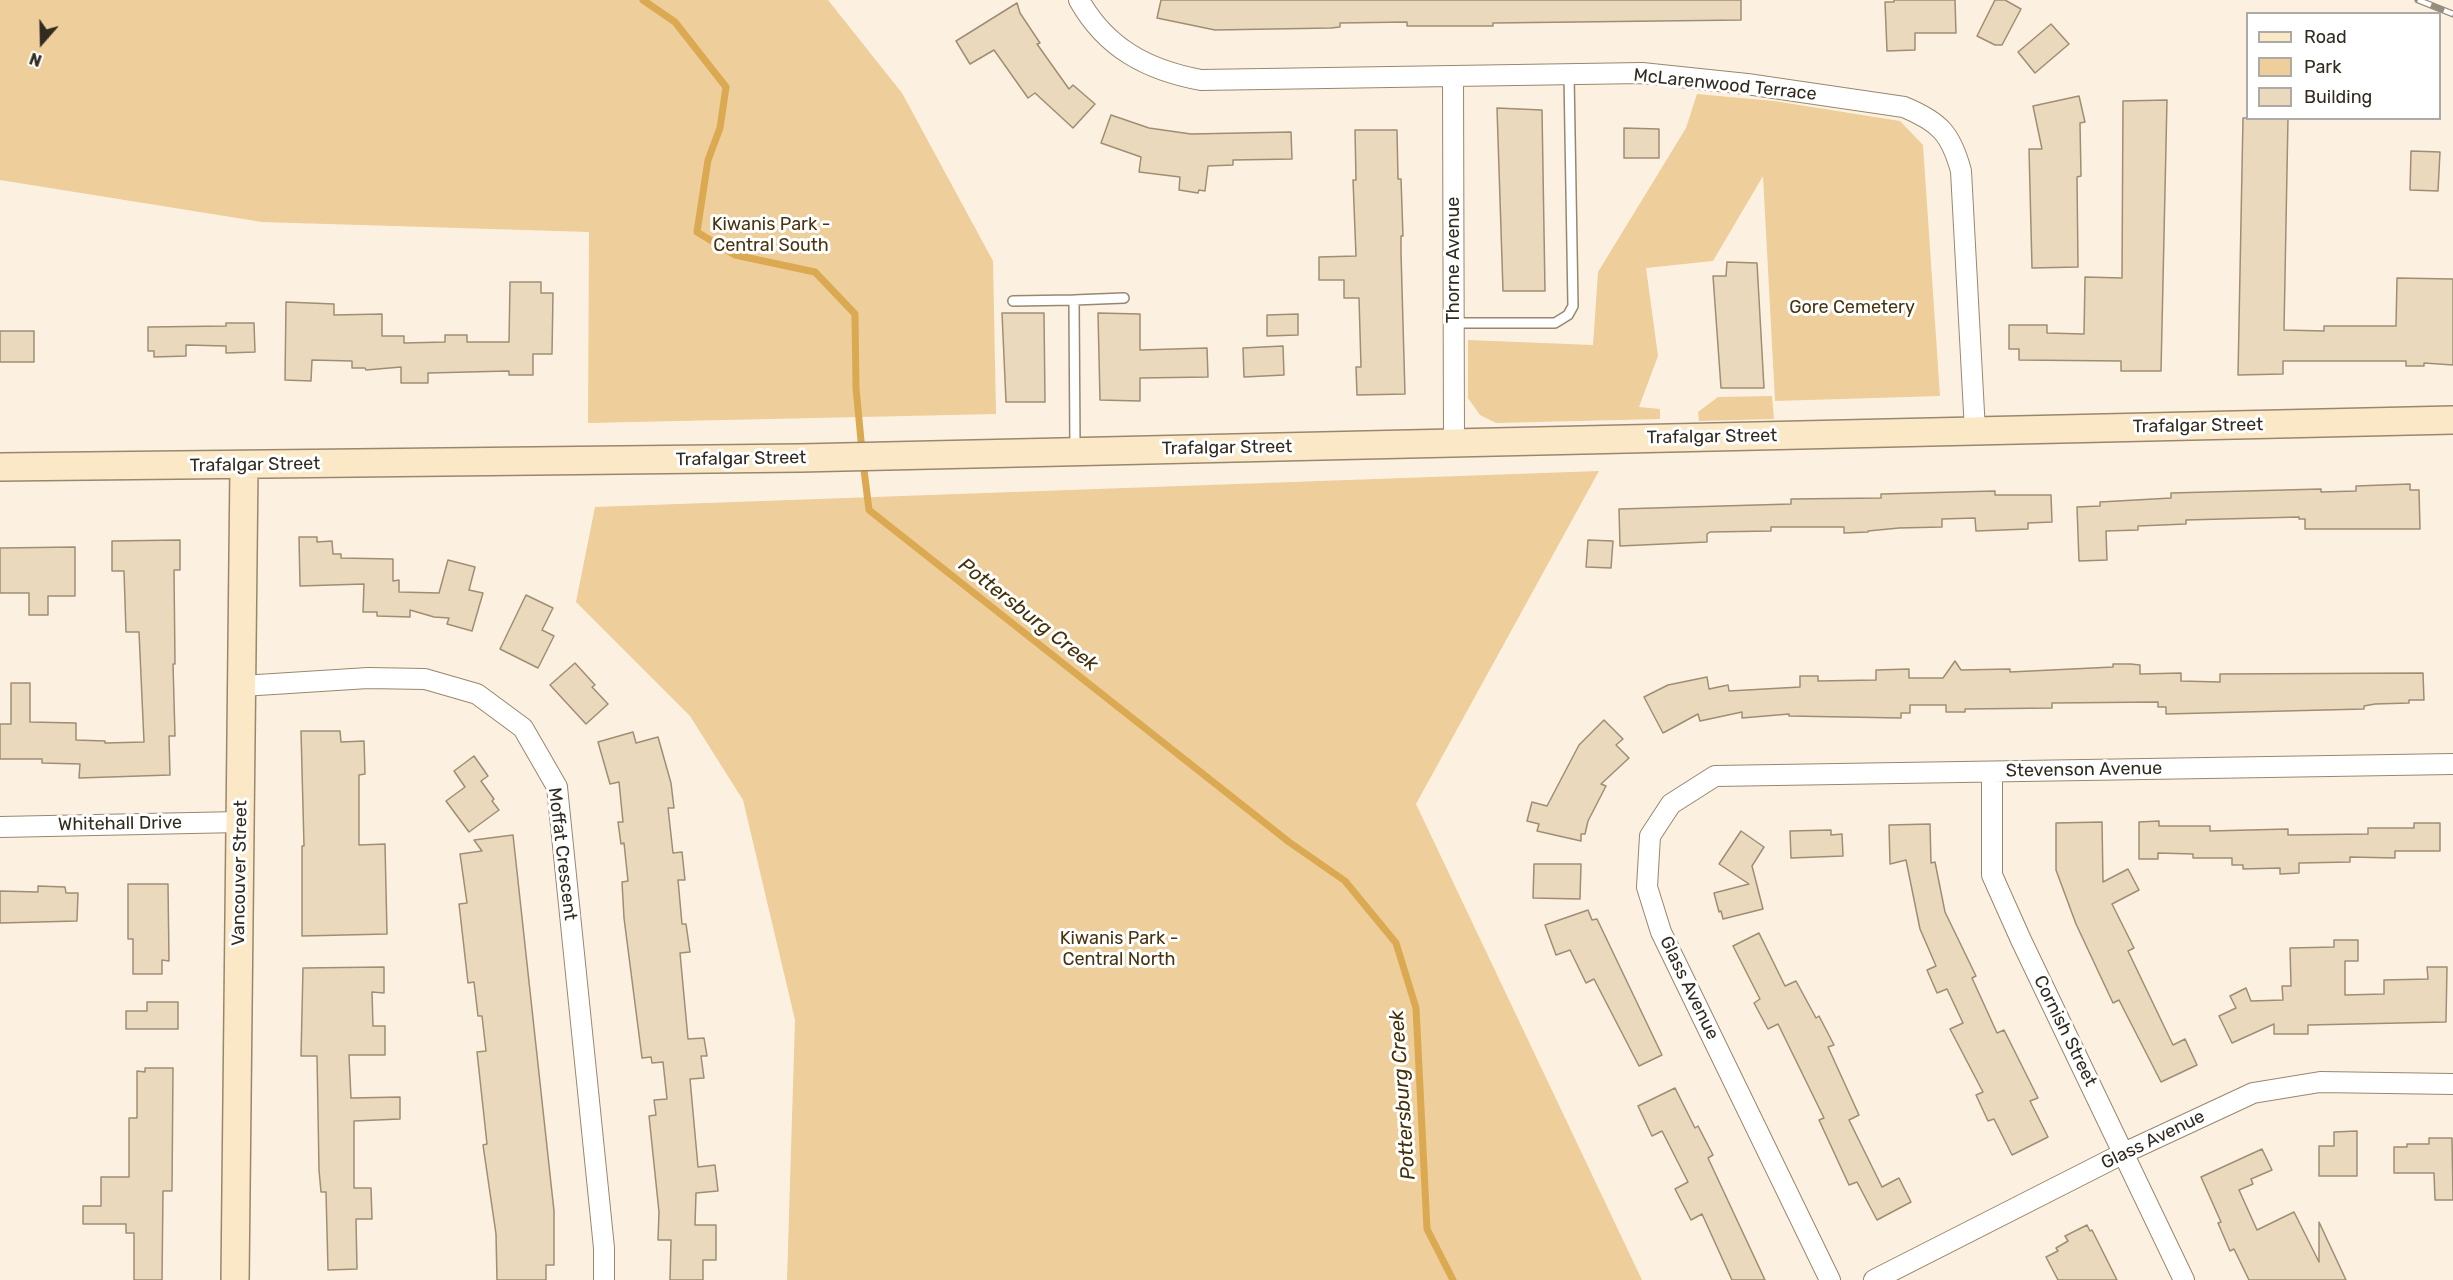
<!DOCTYPE html>
<html>
<head>
<meta charset="utf-8">
<style>
  body { margin:0 }
  #map { position:relative; width:2453px; height:1280px; overflow:hidden; background:#fcf1e0; font-family:Rubik,sans-serif }
  canvas { display:block }
  .legend { position:absolute; left:2246px; top:12px; width:195px; height:108px; box-sizing:border-box; background:#fff; border:2px solid #adaaa6; margin:0; padding:8px 10px; list-style:none; font-size:18px; color:#322b20 }
  .legend li { display:flex; align-items:center; gap:12px; height:30px }
  .legend b { width:30px; border:2px solid #adaaa6 }
  .north { position:absolute; left:12px; top:12px; width:60px; height:60px; -webkit-text-stroke:4px #fff; paint-order:stroke; rotate:200deg; font-size:16px; font-weight:700; line-height:24px; text-align:center; color:#322b20 }
  .north::after { content:''; display:block; margin:auto; width:21px; height:27px; background:#322b20; clip-path:polygon(50% 0,100% 100%,50% 72%,0 100%) }
</style>
</head>
<body>
<div id="map">
<canvas width="2453" height="1280"></canvas>
<ul class="legend">
<li><b style="height:8px;background:#fbe8c6"></b>Road</li>
<li><b style="height:16px;background:#eece9a"></b>Park</li>
<li><b style="height:16px;background:#ebd9bd"></b>Building</li>
</ul>
<div class="north">N</div>
</div>
<script>
const ctx = document.querySelector('canvas').getContext('2d');
ctx.lineJoin = 'round';
function fill(path, color) {
  ctx.fillStyle = color;
  ctx.fill(path, 'evenodd');
}
function trace(path, color, width, dash) {
  ctx.strokeStyle = color;
  ctx.lineWidth = width;
  ctx.lineCap = dash ? 'butt' : 'round';
  ctx.setLineDash(dash || []);
  ctx.stroke(path);
}
function drawText(font, color, halo, rows, align = 'center') {
  ctx.font = font + ' Rubik,sans-serif';
  ctx.lineWidth = 6;
  ctx.setLineDash([]);
  ctx.textBaseline = 'middle';
  ctx.strokeStyle = halo;
  ctx.fillStyle = color;
  for (const [text, x, y, turn = 0] of rows) {
    ctx.save();
    ctx.translate(x, y);
    ctx.rotate((+turn || 0) * Math.PI / 180);
    ctx.textAlign = isNaN(turn) ? turn : align;
    if (halo) ctx.strokeText(text, 0, 0);
    ctx.fillText(text, 0, 0);
    ctx.restore();
  }
}
const green = new Path2D(`
  M0,0H828L902,93L993,261L996,414L588,423L589,232L262,222L0,180Z
  M1697,94L1774,101L1900,121L1923,145L1940,396L1775,401L1763,176L1713,261L1646,268L1658,356L1639,407L1660,409V419L1496,423L1480,415L1468,398V340L1593,345L1598,272L1686,128Z
  M1772,396L1774,419L1699,421L1698,412L1718,397Z
  M1599,471L1416,804L1642,1280H787L795,1020L743,800L690,716L576,602L595,507Z`);
const stream = new Path2D(`
  M643,0L675,22L726,87L720,128L708,160L697,232L735,255L815,272L855,314L856,388L862,451
  M863,462L869,510L1289,842L1345,881L1396,943L1416,1008L1427,1229L1453,1280`);
const building = new Path2D(`
  M1161,0H1741V20L1493,23V26H1407V22L1340,23V27L1331,28L1215,30L1157,18Z
  M1894,0H1955L1956,33H1915V50L1887,51L1885,2H1894Z
  M1995,0H2005L2021,9L2002,45H1995L1977,36Z
  M1017,3L1020,13L1040,43L1037,44L1069,89L1073,85L1095,104L1073,128L1035,93L1028,98L994,50L970,64L956,41Z
  M2051,24L2069,44L2035,73L2018,52Z
  M2079,96L2085,122L2080,123L2081,176L2077,177L2078,267L2032,268L2029,149H2042L2033,106Z
  M2167,100L2161,371H2121V361L2019,360V349H2009V325H2047V333L2084,334L2085,277L2122,278L2123,101Z
  M1497,108L1542,110L1545,291H1503Z
  M1111,115L1149,128L1191,134L1291,132L1292,159L1233,160V165L1208,166L1205,191L1199,190L1198,193L1179,190L1180,177L1139,172L1141,157L1101,143Z
  M2243,118H2288L2284,330L2324,331V326H2396L2397,278L2453,279V365L2424,363V366H2406V361H2283V374L2238,375Z
  M1624,128L1659,129V158H1624Z
  M1355,130H1397L1398,179H1401L1403,236H1401V253L1405,394L1357,395L1356,367H1361L1359,298H1344V280H1319V257L1356,256L1353,180H1356Z
  M2411,151L2440,152L2438,191L2410,190Z
  M1727,262L1757,263L1764,388H1721L1713,276H1726Z
  M510,282H541V293H553L552,354H533V375H509V371L428,373V383H401V367L366,370L365,368H352V361L312,360L311,381L285,380L286,302L334,304V315L382,314V336H404V343L445,342V335H467V342H509Z
  M1002,313H1044L1045,402H1006Z
  M1098,313L1140,314V350L1207,348L1208,377L1140,378V401L1100,400Z
  M1298,314V335L1267,336V315Z
  M226,323H254L255,352L226,353V346L186,345V356L154,357V351H148V327L226,326Z
  M0,331H34V362H0Z
  M1283,346L1284,375L1244,377L1243,348Z
  M2410,484V490H2419L2420,529H2305V519H2299V517L2186,520V524L2138,526V530L2106,531L2107,560L2079,561L2077,507L2100,506V502L2171,498V493L2321,489V492L2356,491V486Z
  M1995,491V495H2051L2052,522L2028,523V529L1976,531L1975,518L1942,519V527L1899,528L1868,531V532L1844,533V527H1771V531L1710,532L1707,534V542L1620,546L1619,509L1791,504V499L1881,498V494Z
  M299,537H317V542L332,541L333,554H341V558L393,559V581L399,580V592L439,593L448,560L475,567L469,590L483,593L472,631L447,624L449,618L434,617L410,610V617L377,616V612H363L364,584L300,586Z
  M180,540V570H174L175,664H173L175,736H169L170,775L79,778L80,764L42,763V759H0V724H11V683H30V722L76,723V740L105,741V743L144,742L139,632H126L124,571H112V541Z
  M1588,540L1613,541L1611,568L1586,567Z
  M75,547V596H48V615H29V593H0V548Z
  M526,595L553,608L542,630L554,636L538,668L500,649Z
  M1955,661L1961,670L2010,669V672L2113,667V664H2131L2140,665V674L2181,673V681L2220,682V674L2423,673L2424,700H2409V703L2375,704L2364,706V709L2166,714V707H2158V702L2052,703V708L1965,709V712H1946V705H1910V713H1901V718L1789,716V714L1742,718V712L1700,721L1698,714L1663,733L1644,697L1668,685L1707,677L1709,689L1728,685L1729,691L1800,687V676H1818V681L1876,680V670L1909,669V678H1943Z
  M575,663L595,685L592,687L608,704L586,724L550,685Z
  M1604,720L1623,739L1616,745L1629,758L1601,784L1606,786L1588,821L1585,834H1581V841L1537,831L1539,824L1527,821L1532,802L1547,806L1579,745Z
  M301,731H340L341,742L364,741L365,774L359,775V845L385,844L387,934L302,936V846H304Z
  M633,732L636,743L658,737L671,783L674,808H668L673,853L682,852L685,880H678L682,924H686L690,952L680,953L688,1039L704,1038L707,1056H701L704,1078L690,1079L698,1167L715,1165L718,1191L696,1193L695,1225H716V1260H703V1280H670L671,1240H658L659,1212L649,1116L656,1115L654,1100L667,1099L663,1062L652,1063L651,1057L642,1058L624,918L622,882L628,881L624,843L621,844L618,822H623L619,782L610,784L598,742Z
  M474,756L488,776L481,781L494,799L492,801L499,810L469,832L446,801L465,787L454,771Z
  M2159,821V826H2210V831L2288,829V835L2368,834V828H2414V823H2440V851H2395V858L2350,857V862L2299,863V873L2280,874V868L2243,869V865H2232V858H2193V854L2158,853V859H2139V822Z
  M2102,822L2103,882L2128,869L2139,890L2112,904L2134,948L2128,951L2173,1045L2185,1039L2197,1065L2161,1082L2119,1000L2113,1003L2076,924L2056,870V823Z
  M1930,824L1931,863L1935,862L1945,912L1976,976L1972,978L1997,1033L2004,1030L2038,1098L2030,1101L2048,1137L2012,1155L1994,1119L1988,1121L1976,1095L1983,1092L1950,1029L1963,1023L1947,989L1937,993L1927,970L1936,966L1920,929L1906,860L1890,864L1889,825Z
  M1831,830V835L1842,834L1843,856L1791,858L1790,831Z
  M1741,831L1764,847L1752,866L1763,909L1723,919L1721,911L1719,912L1714,893L1749,884L1719,864Z
  M513,835L554,1211V1265H546V1280H497L496,1234L483,1145L487,1144L477,1052L486,1051L482,1016H478L474,982L468,983L459,904L467,903L460,854L482,851L474,840Z
  M1534,864H1581L1580,899L1533,898Z
  M128,884H168L169,961L162,960V974H133V939H128Z
  M38,886L65,887L66,893H78L77,921L0,923V891L38,892Z
  M1588,910L1592,920L1597,919L1662,1055L1639,1066L1594,979L1586,983L1570,950L1556,955L1545,925Z
  M1759,933L1785,986L1796,981L1816,1018L1819,1016L1834,1045L1828,1047L1859,1115L1849,1120L1882,1187L1899,1178L1911,1202L1877,1220L1857,1182L1849,1185L1819,1120L1824,1118L1778,1024L1768,1029L1754,1003L1760,999L1733,946Z
  M2334,940H2358V961H2345V995L2384,994V980L2428,979L2427,967H2447L2446,1022L2308,1025V1034H2274V1024L2232,1043L2219,1016L2236,1008L2230,996L2246,988L2251,1001L2283,1000L2282,986H2291L2290,948L2334,947Z
  M384,967V993L372,992L373,1026H385V1055H349L351,1098L400,1097V1119L354,1121V1188H371L372,1219H356L357,1269L328,1270L326,1192H321L319,1170L317,1056H301L303,968Z
  M147,1002H178V1029H126V1011H147Z
  M145,1068H173L172,1191H163L162,1280H134V1233H126V1224H83V1206H101V1177H129V1118H137V1071L145,1072Z
  M1675,1088L1695,1128L1698,1126L1713,1155L1708,1158L1765,1280H1732L1702,1214L1691,1220L1675,1189L1688,1182L1662,1131L1652,1136L1638,1106Z
  M2357,1131V1176H2319V1146H2334V1132Z
  M2429,1138H2452L2453,1200H2435L2434,1173H2394V1147H2407V1144H2429Z
  M2262,1149L2272,1170L2251,1179L2253,1184L2239,1190L2257,1230L2294,1212L2319,1262V1222L2346,1280H2249L2234,1249L2230,1251L2218,1223L2221,1222L2201,1177Z
  M2087,1225L2090,1231L2092,1230L2117,1280H2058L2046,1257L2058,1251L2056,1248L2068,1241L2065,1236Z`);
const lane = new Path2D(`
  M1074,300L1124,298
  M1013,301L1074,300L1075,448
  M1454,323H1555L1568,315L1573,306L1569,75`);
const street = new Path2D(`
  M1079,0C1106,48 1147,70 1201,80L1642,73L1747,84L1904,107C1940,122 1951,134 1961,171L1975,431
  M1453,77L1454,442
  M242,686L368,678L425,679L477,694L523,728L557,787L604,1248V1280
  M1992,772V875L2021,940L2184,1280
  M0,827L240,822
  M1830,1280L1661,932L1647,887L1650,836L1671,804L1715,776L2453,764
  M1874,1280L2124,1153L2253,1093L2320,1082L2453,1084`);
const secondary = new Path2D(`
  M0,467L800,458L2453,420
  M235,1280L244,466`);
const rail = new Path2D(`
  M2418,0L2453,14`);
const streetNames = [
  ["McLarenwood Terrace",1725,85,6],
  ["Thorne Avenue",1454,260,-90],
  ["Trafalgar Street",2198,426,-1],
  ["Trafalgar Street",1712,437,-1],
  ["Trafalgar Street",1227,448,-1],
  ["Trafalgar Street",741,459,-1],
  ["Trafalgar Street",255,465,-1],
  ["Stevenson Avenue",2084,770,-1],
  ["Whitehall Drive",120,824,-1],
  ["Moffat Crescent",562,854,83],
  ["Vancouver Street",240,873,-89],
  ["Glass Avenue",1689,988,64],
  ["Cornish Street",2065,1031,64],
  ["Glass Avenue",2153,1140,-26]
];
const parkNames = [
  ["Kiwanis Park -",771,225],
  ["Central South",771,246],
  ["Gore Cemetery",1852,308],
  ["Kiwanis Park -",1119,939],
  ["Central North",1119,960]
];
const waterNames = [
  ["Pottersburg Creek",1028,615,38],
  ["Pottersburg Creek",1403,1095,-94]
];
fill(green, '#eece9a');
trace(stream, '#dba951', 7);
fill(building, '#ebd9bd');
trace(building, '#9f8e73', 1.5);
trace(lane, '#98876d', 12);
trace(street, '#98876d', 22);
trace(secondary, '#98876d', 30);
trace(lane, '#fff', 9);
trace(street, '#fff', 20);
trace(secondary, '#fbe8c6', 27);
trace(rail, '#968d7f', 7);
trace(rail, '#fff', 4.5, [14]);
drawText('18px', '#322b20', '#fff', streetNames);
drawText('18px', '#49340e', '#fff', parkNames);
drawText('italic 20px', '#443009', '#fff', waterNames);
</script>
</body>
</html>
